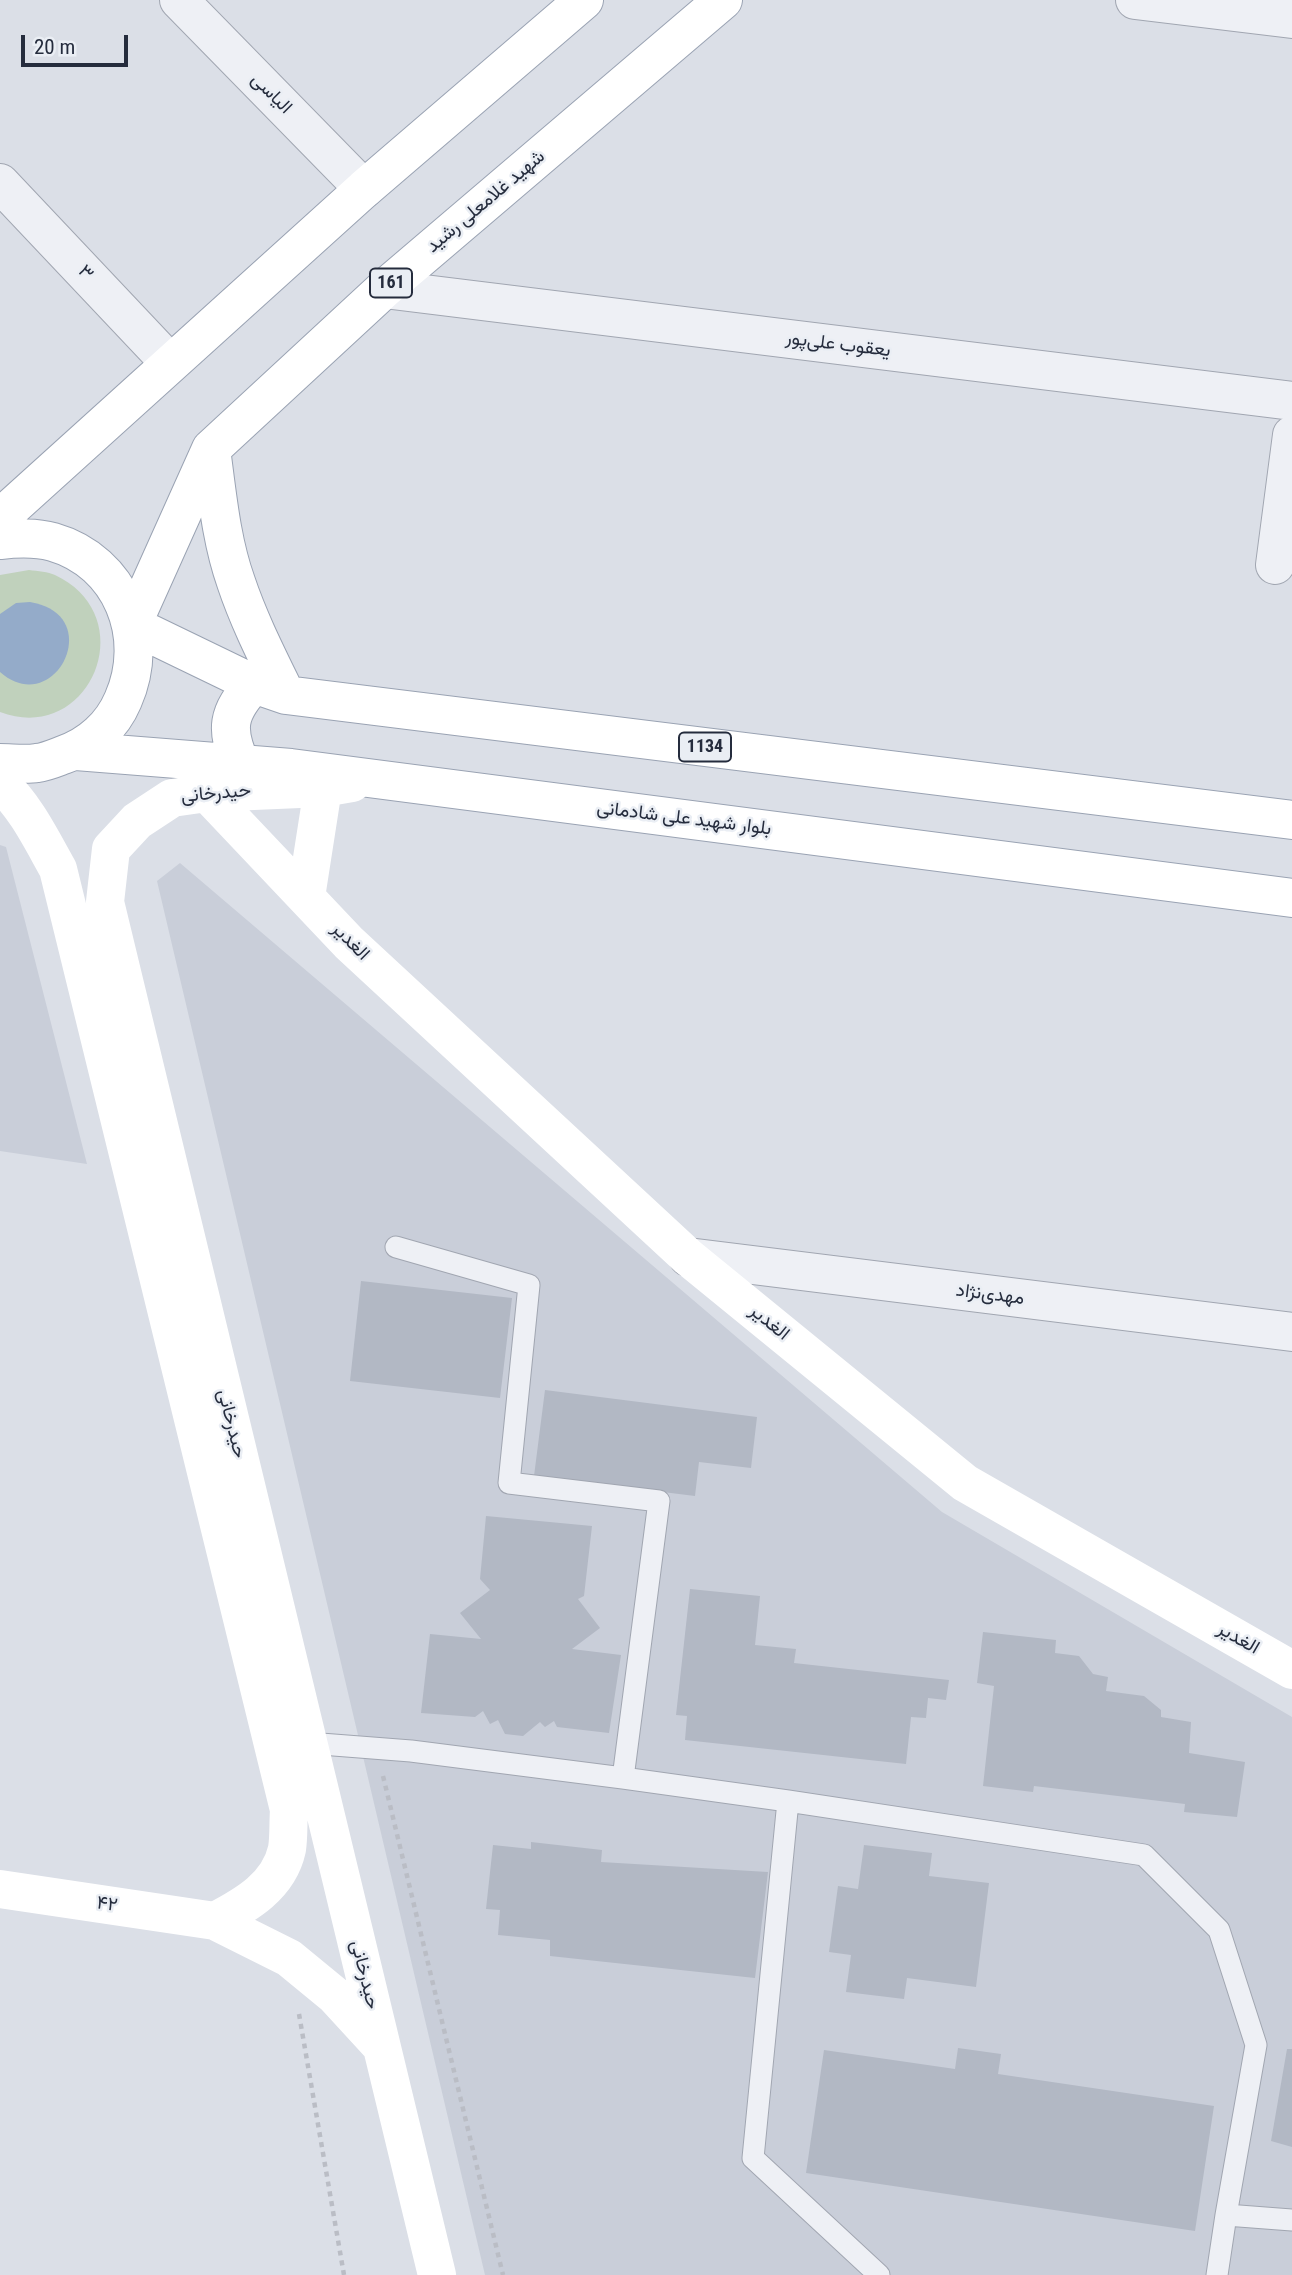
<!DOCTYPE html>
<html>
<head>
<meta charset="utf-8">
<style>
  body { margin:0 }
  #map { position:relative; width:1292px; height:2275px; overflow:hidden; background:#dbdfe7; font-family:"Roboto Condensed",sans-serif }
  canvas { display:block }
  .scale { position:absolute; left:21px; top:35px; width:107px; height:32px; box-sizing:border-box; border:4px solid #252c3d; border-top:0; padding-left:9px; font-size:21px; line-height:24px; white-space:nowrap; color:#252c3d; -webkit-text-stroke:5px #eaeef4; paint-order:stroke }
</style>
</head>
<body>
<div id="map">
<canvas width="1292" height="2275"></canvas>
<div class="scale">20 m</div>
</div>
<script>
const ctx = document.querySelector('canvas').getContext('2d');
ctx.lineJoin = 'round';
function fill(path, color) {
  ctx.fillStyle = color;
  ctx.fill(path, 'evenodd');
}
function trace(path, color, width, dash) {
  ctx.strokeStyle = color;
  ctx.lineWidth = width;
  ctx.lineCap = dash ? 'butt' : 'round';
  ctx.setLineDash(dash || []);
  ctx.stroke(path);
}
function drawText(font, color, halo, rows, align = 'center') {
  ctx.font = font + ' "Roboto Condensed",Vazirmatn,sans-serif';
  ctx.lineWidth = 5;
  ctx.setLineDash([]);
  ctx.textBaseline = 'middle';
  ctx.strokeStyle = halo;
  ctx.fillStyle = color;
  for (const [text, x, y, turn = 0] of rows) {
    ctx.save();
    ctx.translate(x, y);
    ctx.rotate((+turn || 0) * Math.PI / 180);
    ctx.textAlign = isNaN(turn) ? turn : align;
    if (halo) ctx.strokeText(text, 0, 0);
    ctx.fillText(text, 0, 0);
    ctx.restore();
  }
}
const built = new Path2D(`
  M0,845L6,847L87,1164L0,1151Z
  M180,863L942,1512L1292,1717V2275H485L157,881Z`);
const green = new Path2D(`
  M29,570C38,571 48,572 55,575C144,617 90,746 0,712V575Z`);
const water = new Path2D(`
  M30,602C108,615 54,720 0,672V614L16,603Z`);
const building = new Path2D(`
  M361,1281L512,1298L500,1398L350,1381Z
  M545,1390L757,1417L751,1468L699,1462L695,1496L534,1476Z
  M486,1516L592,1526L584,1596L578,1599L600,1628L572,1649L621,1655L609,1733L557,1727L554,1721L545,1727L540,1722L523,1736L505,1734L498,1720L490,1724L483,1711L475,1717L421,1713L430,1634L481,1639L460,1613L490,1590L480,1579Z
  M690,1589L760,1596L755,1645L796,1649L794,1663L949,1680L946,1700L928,1698L926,1718L911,1717L906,1764L685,1740L687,1716L676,1715Z
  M983,1632L1056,1640L1055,1653L1079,1656L1093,1674L1108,1677L1106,1691L1144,1696L1161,1710V1717L1191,1722L1189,1753L1245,1762L1237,1817L1184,1812L1185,1804L1034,1786L1033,1792L983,1786L994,1686L977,1683Z
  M531,1842L602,1850L601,1862L768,1872L755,1978L550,1956V1940L498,1935L500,1910L486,1909L493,1845L531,1849Z
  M864,1845L932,1853L929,1876L989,1883L976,1987L907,1978L904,1999L846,1992L851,1955L829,1952L838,1886L858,1889Z
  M958,2048L1001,2054L998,2074L1214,2106L1195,2231L806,2173L824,2050L955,2069Z
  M1287,2049H1292V2147L1271,2141Z`);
const path = new Path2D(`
  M383,1776L503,2275
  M299,2014L344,2275`);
const lane = new Path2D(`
  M396,1247L529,1285L509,1483L659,1501L623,1778
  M308,1743L411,1751L623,1778L788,1801L1144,1855L1219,1930L1256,2045L1226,2215L1217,2275
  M788,1801L753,2158L879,2275
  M1226,2215L1292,2220`);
const street = new Path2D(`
  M179,0L364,189
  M1135,0L1292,19
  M0,183L170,363
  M384,289L1292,401
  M1275,565L1292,435
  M688,1257L1292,1332`);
const secondary = new Path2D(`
  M0,783C26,807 41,839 58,869L289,1810C288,1822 289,1836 287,1849C279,1886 246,1905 215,1921
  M352,783L323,788L207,793L172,798L137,821L111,849L105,902L437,2275
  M207,793L349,943L688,1257L965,1483L1292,1670
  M306,897L323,788
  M0,1889L215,1921L289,1958L334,1995L379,2044`);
const primary = new Path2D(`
  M723,0L384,289L211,449L132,625L254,684L286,695L1292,820
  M211,449C217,493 221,540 236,582C249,621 268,658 286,695
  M0,518L364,189L584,0
  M0,540C18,538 35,537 53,542C122,562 151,637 123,700C112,726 90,746 63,755C55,758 46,762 37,763C25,765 12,763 0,763
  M76,751L291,768L1292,898
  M241,765C225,729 227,713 254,684`);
const shields = [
  [391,283,42],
  [705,747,52]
];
const shieldNames = [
  ["161",391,283],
  ["1134",705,747]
];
const streetNames = [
  ["الیاسی",271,94,45],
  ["شهید غلامعلی رشید",486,202,-40],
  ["۳",85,273,47],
  ["یعقوب علی‌پور",838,345,7],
  ["حیدرخانی",216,794,-5],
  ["بلوار شهید علی شادمانی",684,819,7],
  ["الغدیر",350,942,45],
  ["مهدی‌نژاد",990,1295,7],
  ["الغدیر",769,1323,39],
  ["حیدرخانی",231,1424,76],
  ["الغدیر",1238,1639,30],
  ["۴۲",107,1905,8],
  ["حیدرخانی",364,1975,76]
];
fill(built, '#c9ced9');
fill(green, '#c0d1bc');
fill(water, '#94abc9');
fill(building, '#b2b8c4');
trace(lane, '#a1a6b1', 23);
trace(street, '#a1a6b1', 40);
trace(primary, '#9aa3b3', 40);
trace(path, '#babdc5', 4.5, [5, 5]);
trace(lane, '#eef0f5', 21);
trace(street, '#eef0f5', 38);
trace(secondary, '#fff', 38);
trace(primary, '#fff', 38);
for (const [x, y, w] of shields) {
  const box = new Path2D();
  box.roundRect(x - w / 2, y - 14.5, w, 29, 5);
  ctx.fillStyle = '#eaeef4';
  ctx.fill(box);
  trace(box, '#252c3d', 2);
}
drawText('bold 18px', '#252c3d', null, shieldNames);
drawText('19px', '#252c3d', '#eaeef4', streetNames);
</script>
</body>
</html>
